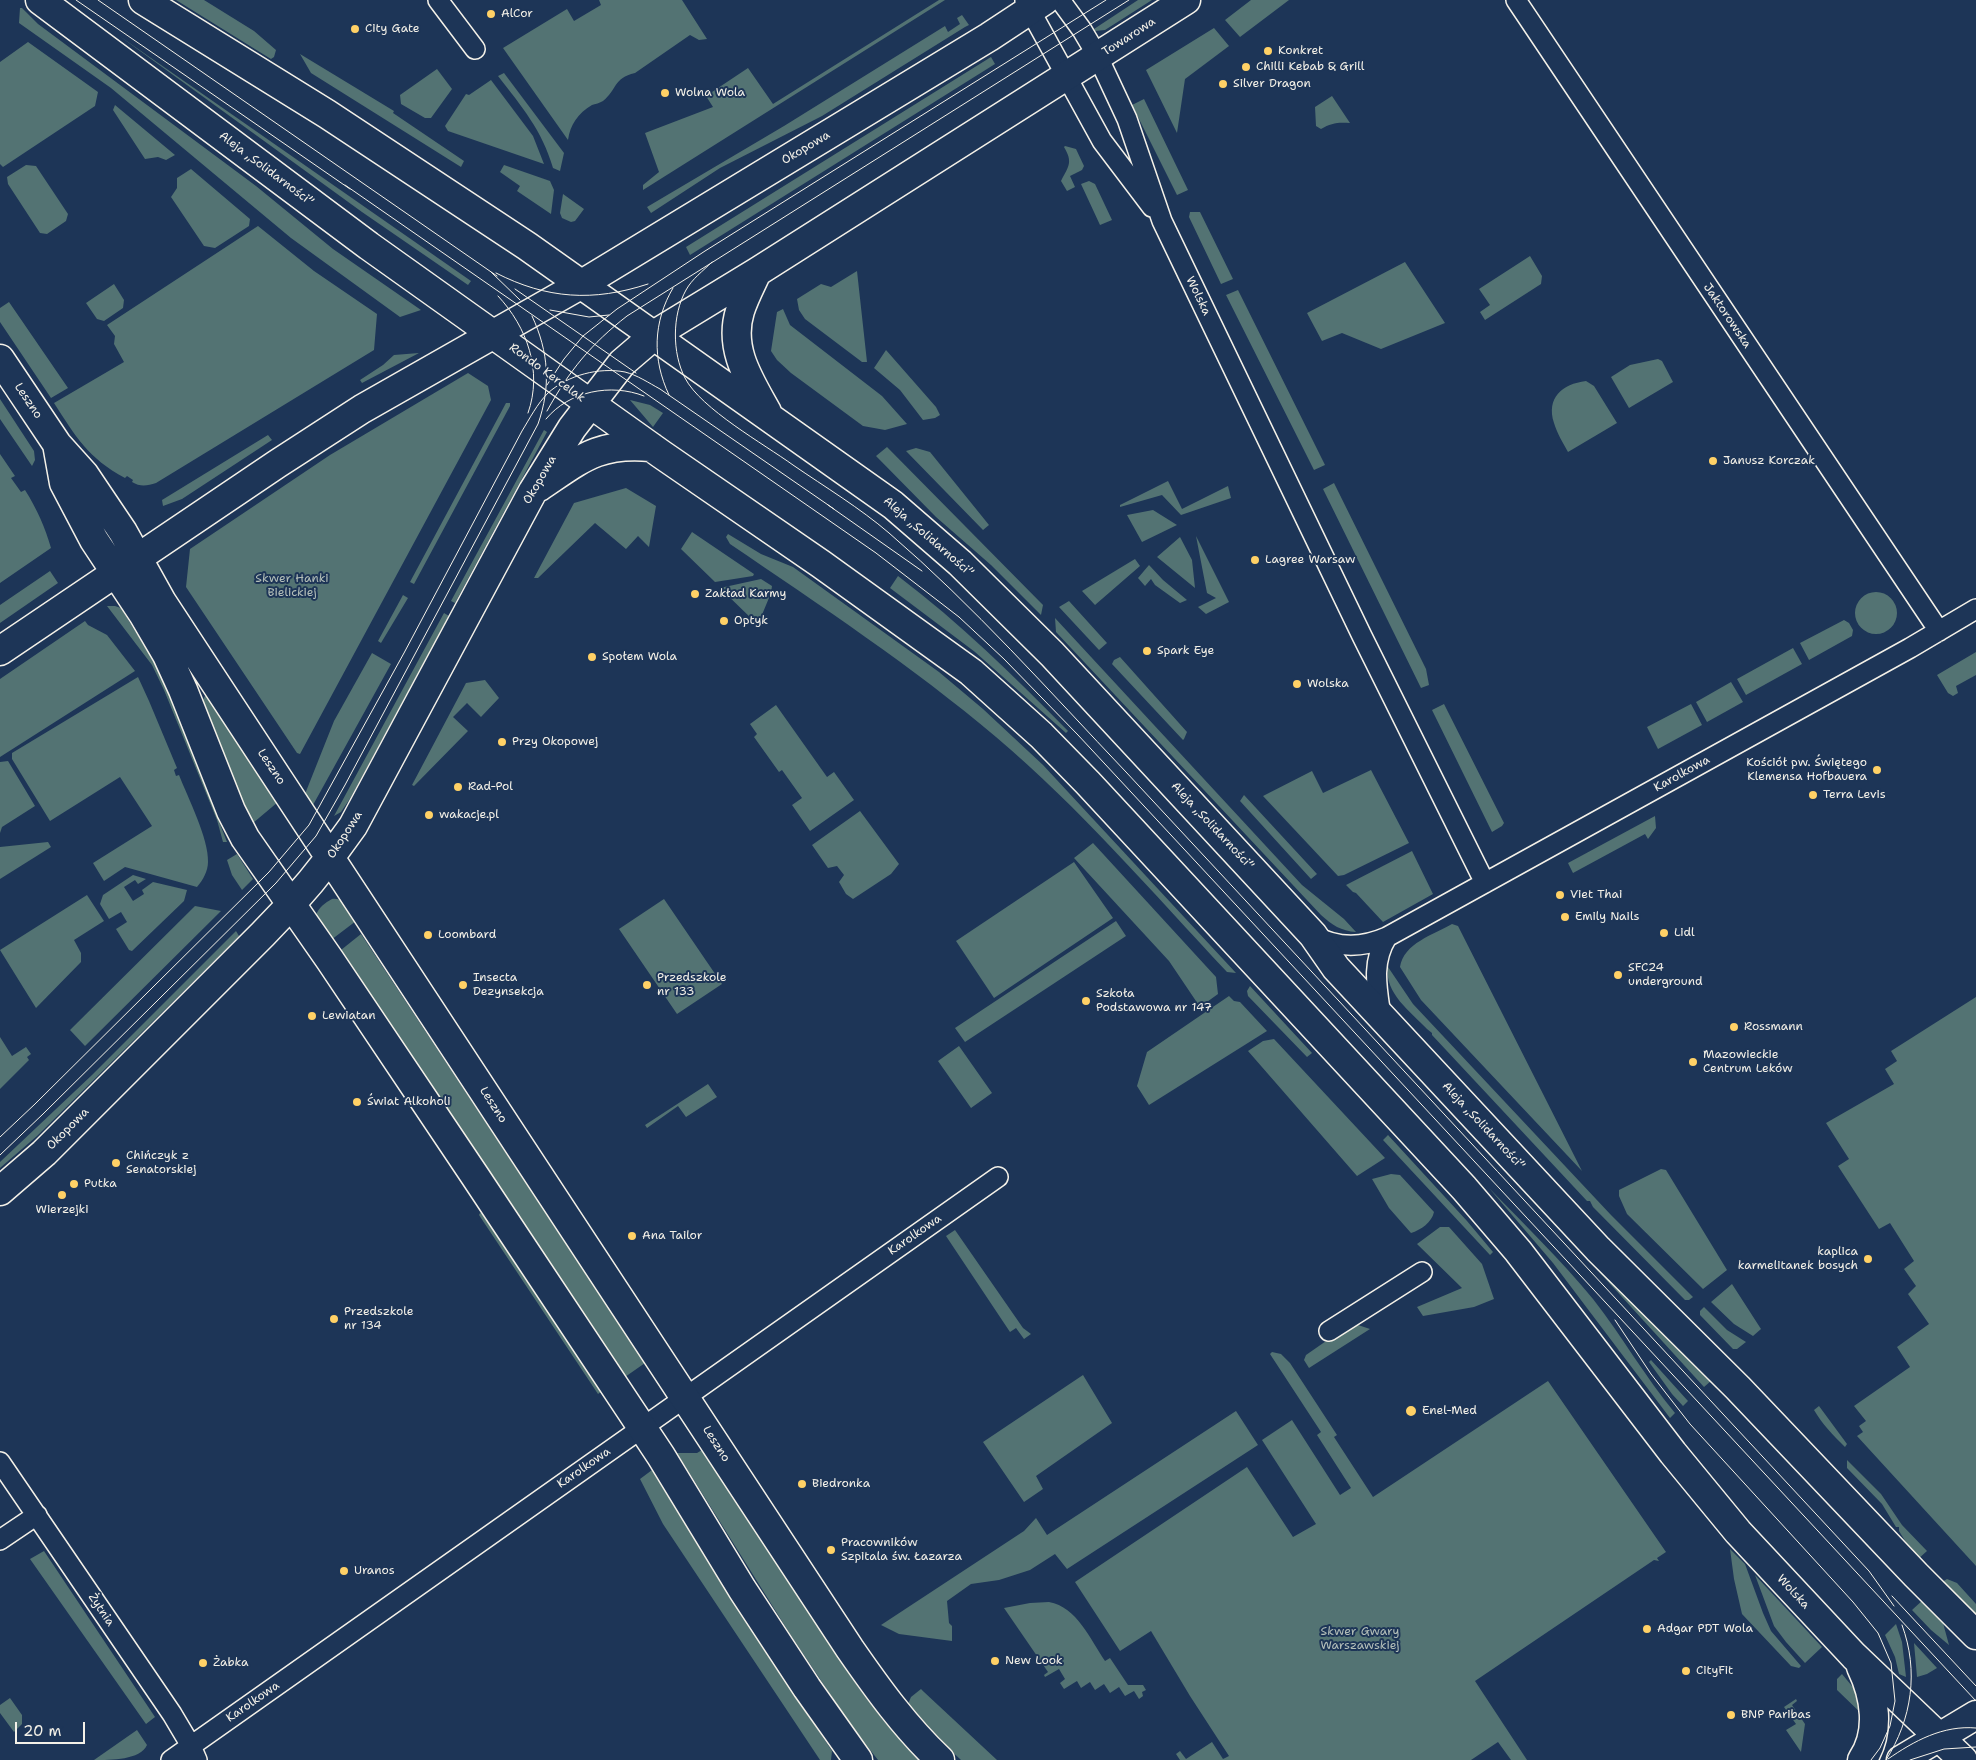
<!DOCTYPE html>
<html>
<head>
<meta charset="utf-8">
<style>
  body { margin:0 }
  #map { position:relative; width:1976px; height:1760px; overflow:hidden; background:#1d3557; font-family:"Shantell Sans",sans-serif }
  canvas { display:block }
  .scale { position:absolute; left:15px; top:1722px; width:70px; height:22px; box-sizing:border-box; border:2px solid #f4f1e8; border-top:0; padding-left:6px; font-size:15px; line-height:18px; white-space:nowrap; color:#f4f1e8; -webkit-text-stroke:4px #1d3557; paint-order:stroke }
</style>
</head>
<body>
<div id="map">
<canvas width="1976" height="1760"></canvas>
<div class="scale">20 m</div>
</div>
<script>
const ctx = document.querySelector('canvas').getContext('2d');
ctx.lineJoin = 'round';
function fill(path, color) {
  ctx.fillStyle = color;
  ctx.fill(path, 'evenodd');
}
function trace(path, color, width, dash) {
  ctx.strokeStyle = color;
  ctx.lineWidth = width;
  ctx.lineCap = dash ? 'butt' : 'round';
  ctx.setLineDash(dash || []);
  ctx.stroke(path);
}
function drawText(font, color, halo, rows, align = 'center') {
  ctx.font = font + ' "Shantell Sans",sans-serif';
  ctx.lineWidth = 4;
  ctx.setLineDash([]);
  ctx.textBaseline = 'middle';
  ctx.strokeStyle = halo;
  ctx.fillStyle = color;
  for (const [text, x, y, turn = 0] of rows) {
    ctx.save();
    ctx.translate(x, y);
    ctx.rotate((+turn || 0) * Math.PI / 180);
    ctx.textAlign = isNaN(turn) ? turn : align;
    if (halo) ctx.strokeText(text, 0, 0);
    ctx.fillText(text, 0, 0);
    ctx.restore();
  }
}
const green = new Path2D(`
  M176,0H204L254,31L276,50L274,57L271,59Z
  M599,0H682L707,39L699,40L690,35L635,73C613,78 617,90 603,101C600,103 595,104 592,105C578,113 570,125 568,140L503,48L567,9L574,21L601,5Z
  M939,0H945L643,190V185L659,172L645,133L713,107L706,96L748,68L773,104Z
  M1138,0H1152L1105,30L1095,31L1094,29Z
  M1251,0H1289L1240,37L1225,20Z
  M20,8H22L38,24L256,186L333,249L421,310L400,317L291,238L111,88L19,23Z
  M962,15L969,25L965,27L822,116L720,168L651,213L647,207L784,126L945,26L948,32L960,24L957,18Z
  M1214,28L1229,46L1185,79L1177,133L1146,70Z
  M118,35L471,281L468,285L362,212Z
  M28,42L98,92L95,106L3,167L0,164V62Z
  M300,54L394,111L393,113L464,161L461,167L311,73Z
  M991,57L995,64L690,255L686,247Z
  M437,69L452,89L431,118H425L401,104L400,95Z
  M504,73L564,153L560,171L553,168C542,130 522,107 498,76Z
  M491,80L533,136L544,164L448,131L445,126L466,94L469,95Z
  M1332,96L1350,123C1338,122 1331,123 1321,129L1316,126L1315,107Z
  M1144,99L1188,190L1177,195L1132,105Z
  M115,105L175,155L166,160L158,157L145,159L113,110Z
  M1065,146L1076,149L1084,166L1082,170L1070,176L1075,187L1067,191L1061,181C1069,166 1073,162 1064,147Z
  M26,165L36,166L68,214L66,221L47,234L40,233L8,184L7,177Z
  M504,165L550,181L554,190L551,214L517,191L520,186L500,172Z
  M191,169L250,219L249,226L215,248L204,246L171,197L177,188V178Z
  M1089,181L1095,184L1112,220L1100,225L1081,184Z
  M563,194L584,209L575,221L571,222L562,218L560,213Z
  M1190,212H1200L1233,279L1221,284L1189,217Z
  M258,226L314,271L377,314L374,350L156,483C147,486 140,487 132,482L133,480L127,476L125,478C88,458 76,437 54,403L124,362L114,344L115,336L107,325Z
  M1530,256L1542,276L1541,284L1485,320L1480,312L1490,305L1479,289Z
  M1405,262L1445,323L1381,349L1342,333L1322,341L1307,313Z
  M857,271L867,362H862L805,319L799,310L797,299L821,284L831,287Z
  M114,284L124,300L123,308L104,321L97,319L86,303Z
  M1238,290L1325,465L1314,470L1226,295Z
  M9,302L68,388L51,398L0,322V308Z
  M783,309L790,325L882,396L907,424L885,430L863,426L791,373L777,360L771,351L777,312Z
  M886,350L936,407L940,415L935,418L923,420L900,390L874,368Z
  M419,353L362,383L360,380L383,365L394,355Z
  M1658,359L1662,361L1673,382L1629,408L1611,377L1630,365Z
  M468,373L488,386L491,400L300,754L297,753L186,587L190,549L330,455Z
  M1586,381L1594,386L1617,423L1568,452C1563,443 1557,433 1554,423C1546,398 1562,384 1586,381Z
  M0,399L34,451L35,460L32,466L0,419Z
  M630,400L650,405L663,413L653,427Z
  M506,403H510V406L414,584L410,582Z
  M544,430L547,432L455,603L451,601Z
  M268,435L272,440L182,499L163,506L162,500Z
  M887,447L1043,605L1041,615L991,565L936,517L876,456Z
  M916,448L930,452L989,525L983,530L906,451Z
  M0,454L15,476L11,478L21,492L25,490C37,509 45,527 51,548L0,583Z
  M1168,481L1182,509L1228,486L1231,498L1181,515L1162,495L1120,507V505Z
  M1334,483L1426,669L1429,685L1421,688L1323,489Z
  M626,488L656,506L649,547L638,536L626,549L595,523L538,578H534L574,503Z
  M1153,510L1177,525L1142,542L1127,515Z
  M692,532L754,574L753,576L715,582L681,549Z
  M728,534L761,554L793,567L939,672L983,709L1043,765L1236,973L1227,972C1152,892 1080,808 996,737C912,666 821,606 730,544L726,537Z
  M1196,536L1229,602L1206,614L1198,607L1216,598L1207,593Z
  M1180,537L1192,560L1195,588L1157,557Z
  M1135,559L1140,566L1095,605L1082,591Z
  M1149,565L1163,580L1187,600L1180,603L1155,585L1151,579L1145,586L1138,578Z
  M50,571L58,583L0,623V605Z
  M898,576C960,623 1014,676 1068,731L1066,733L975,652L890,588Z
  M761,579L772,586L771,593L759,622H755L720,588Z
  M1855 613a21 21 0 1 1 42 0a21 21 0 1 1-42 0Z
  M403,595L408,598L381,643L378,641Z
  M1069,601L1107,643L1099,650L1059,607Z
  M107,606H115L121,608L161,673L227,842H223L217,820L164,690L152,665Z
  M444,613L449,616L351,797L341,812L334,816Z
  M1055,618L1302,885L1344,919L1356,932C1341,931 1332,925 1321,915L1056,632Z
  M1844,620L1849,623L1853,630L1852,636L1809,660L1800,643Z
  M85,621L88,625L107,635L135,671L0,757V679Z
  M1793,648L1802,664L1746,695L1737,679Z
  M1976,652V675L1956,686L1958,693L1953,696L1948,693L1937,675Z
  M372,653L391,664L313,805L305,794L334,721Z
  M1120,657L1187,732L1184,739L1183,740L1112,664L1114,660Z
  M138,677L149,701L177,768L174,770L176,776L179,775C188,798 209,839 208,862C208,871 203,880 197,887L125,867L104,881L93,863L152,826L120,777L50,821L12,759V753Z
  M485,680L499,698L481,717L467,703L453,717L468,731L414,786L412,785L466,683Z
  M1731,682L1743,702L1707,722L1696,702Z
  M205,696L209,697L278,802L253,823L242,803L203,700Z
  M1444,704L1504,823L1502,826L1492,832L1432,710Z
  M1691,704L1702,725L1658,749L1647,727Z
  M776,705L827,777L834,772L854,800L810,831L792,805L802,798L782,770L779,772L754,737L757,734L750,724Z
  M8,761L35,806L2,827L0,833V762Z
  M1371,770L1409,843L1344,875L1338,876L1263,796L1312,771L1323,793Z
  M1244,795L1317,874L1311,879L1240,801Z
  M860,811L899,864L891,874L853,899L846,894L839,882L844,875L837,866L828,868L812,845Z
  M1655,816L1656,828L1648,839L1645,834L1573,873L1568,863Z
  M48,842L51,847L0,879V847Z
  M1093,843L1216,977L1218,994L1200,1007L1169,961L1074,858Z
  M1412,851L1433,894L1383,922L1356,893L1353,892L1346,885Z
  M237,854L253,879L242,890L232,875L227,860Z
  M1074,862L1113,918L994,998L956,941Z
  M133,875L146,879L138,884L135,880L124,887L133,901L144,894L142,890L153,882L187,890L184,901L132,951L129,950L116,929L127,922L121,912L109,919L100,904L103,895Z
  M87,895L104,921L74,940L81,953V962L36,1008L0,950Z
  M332,899C345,897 350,911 356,921L331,940L316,915C319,907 325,903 332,899Z
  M664,899L722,984L677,1014L619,929Z
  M195,906L221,911L85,1046L70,1030Z
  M1116,921L1126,936L965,1042L955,1028Z
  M1452,924L1458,926L1582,1171L1421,1000L1400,967C1404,943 1433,935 1452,924Z
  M236,931L239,936L225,950L37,1136L0,1168V1162L92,1075Z
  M361,934L645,1363L625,1377L341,950Z
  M1388,967L1413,1004L1611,1215L1693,1297L1689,1300H1685L1593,1207L1590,1201H1587L1432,1035V1033L1427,1029C1411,1012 1384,993 1388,967Z
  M1250,986L1312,1053L1307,1057L1248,996L1247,991Z
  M1229,996L1234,1001L1240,1002L1267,1031L1149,1105L1137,1086L1147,1052Z
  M1976,997V1566L1857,1436L1863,1432L1859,1426L1866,1421L1854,1406L1910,1367L1897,1347L1929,1324L1908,1294L1916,1286L1904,1269L1914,1261L1890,1223L1879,1229L1838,1166L1849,1159L1826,1123L1894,1084L1885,1069L1897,1061L1891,1051Z
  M0,1037L12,1056L26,1047L31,1054L27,1057L29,1060L0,1089Z
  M1274,1039L1385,1158L1357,1176L1248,1051L1263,1041Z
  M959,1046L992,1093L971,1108L938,1061Z
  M708,1084L717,1097L686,1117L678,1106L647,1128L645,1125Z
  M1388,1135L1467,1221L1493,1252L1490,1255L1383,1140Z
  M1661,1169L1666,1170L1727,1270L1703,1289L1627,1214L1619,1196V1190Z
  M1391,1174L1400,1175L1434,1212C1432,1222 1421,1230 1411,1233L1389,1208L1372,1179Z
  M1489,1188C1524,1224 1561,1260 1593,1299C1622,1336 1645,1377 1675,1413L1670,1418L1553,1263Z
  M480,1213L483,1214L601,1392L598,1394L479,1215Z
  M1440,1227H1449L1482,1264L1494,1299L1474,1307L1423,1316L1417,1307L1462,1288L1417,1244Z
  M955,1230L1023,1328L1031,1334L1024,1339L1016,1328L1010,1332L946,1236Z
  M1591,1263L1711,1381L1704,1387Z
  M1732,1284L1761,1329L1753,1336L1734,1324L1711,1302Z
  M1704,1307L1727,1330L1746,1342L1737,1349H1733L1700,1315V1311Z
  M1352,1323L1370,1329L1309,1368L1304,1360L1306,1355Z
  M1272,1352L1281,1354L1290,1363L1337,1435L1334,1437L1373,1497L1548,1381L1666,1552L1657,1558L1659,1561L1654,1560L1475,1681L1527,1760H1511L1498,1742L1471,1760H1180L1176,1754L1180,1751L1186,1759L1212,1742L1223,1759L1229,1756L1190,1696L1151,1631L1120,1651L1075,1582L1247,1467L1293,1537L1316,1524L1262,1440L1292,1420L1340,1495L1351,1488L1317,1435L1321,1432L1270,1354Z
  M1651,1360L1688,1401L1683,1406L1672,1394L1649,1362Z
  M1083,1375L1112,1423L1036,1476L1043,1489L1024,1502L983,1442Z
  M1819,1406L1847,1444L1845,1447C1833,1435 1822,1424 1814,1410Z
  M1236,1411L1258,1445L1067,1569L1055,1554L1030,1570L999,1580L971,1584L947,1601L949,1623L952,1626V1641L899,1634L881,1625L1024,1531L1036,1518L1047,1535Z
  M702,1450L858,1687L883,1720L918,1760H878L850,1724L790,1634L677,1453H697Z
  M1847,1460L1881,1494L1902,1525L1927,1551L1917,1560L1899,1531V1527H1896L1882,1504L1847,1468Z
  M652,1470L727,1593L832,1751L831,1760H820L663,1524L640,1479Z
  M1730,1549L1745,1564L1763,1613L1771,1631L1801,1666L1799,1668L1791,1666L1742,1614L1734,1579Z
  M44,1551L155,1717L146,1724L30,1559Z
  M1755,1575L1822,1647L1805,1663L1786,1642L1774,1626Z
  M1947,1579L1957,1583L1976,1604V1616L1942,1582Z
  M1924,1599L1943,1623L1949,1645L1931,1630L1912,1610Z
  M1049,1602C1077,1607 1090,1639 1105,1661L1110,1658L1128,1685H1143L1146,1690L1142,1692L1143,1696L1139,1699L1134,1691L1125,1696L1119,1687L1110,1693L1104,1684L1095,1690L1090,1682L1081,1688L1077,1681L1064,1689L1060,1683L1065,1679L1059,1669L1045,1677L1044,1675L1048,1672L1004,1608L1030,1603Z
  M1896,1624L1902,1642L1906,1677L1899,1674L1895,1657L1885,1635Z
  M1914,1643L1937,1668L1927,1674L1917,1677Z
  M1842,1674L1861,1697L1866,1718L1837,1690V1679Z
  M921,1689L924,1692L997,1760H961L945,1745L908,1704L911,1697Z
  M10,1698L22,1715V1724L14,1732L0,1713V1705Z
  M1796,1699L1797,1701L1792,1705L1805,1724L1801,1752L1786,1730L1796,1724L1784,1707Z
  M137,1730L147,1745C140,1760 112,1760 94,1760Z`);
const street = new Path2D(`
  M438,0L475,49
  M1060,0L1082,30L1098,57L1127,119L1162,221L1362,636L1485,883
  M1516,0L1939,631
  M1025,1L1102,141L1152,207
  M1313,935C1338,949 1362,948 1387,937L1910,648L1976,609
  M1381,1016C1377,988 1371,963 1387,937
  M1329,1331L1422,1272
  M0,1462L172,1714L191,1746L197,1760
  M0,1540L37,1515
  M171,1760L998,1177`);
const secondary = new Path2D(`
  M40,0L369,246L661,454L821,564L971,672L1041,735L1088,783L1464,1188L1518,1251L1673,1453L1738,1532L1854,1656L1963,1760
  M143,0L327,114L527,246L893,505L960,563L1052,654L1313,935L1336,968L1598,1249L1738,1388L1916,1575L1976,1635
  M757,272C751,285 744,298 740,311C728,349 750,381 767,412
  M0,359L57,444L84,474L123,532L162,602L850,1649C877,1688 905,1727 940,1760
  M57,444L64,483L94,540L143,614L167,655L183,690L231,811L245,838L330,960L475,1176L661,1456L742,1589L807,1688L858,1760
  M539,487C581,459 598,442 651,447
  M0,651L277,464L362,409L582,284L989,37L1045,0
  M0,1191L44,1153L263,934C297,900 326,865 353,826L533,491L572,428L622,363L657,333L757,272L1186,0
  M1861,1667C1875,1696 1881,1732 1862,1760
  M1901,1760L1976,1715`);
const tram = new Path2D(`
  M76,0L350,189
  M98,0L497,276
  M345,185L876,553L959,617L1004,659L1078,735L1976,1701
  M712,262C703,271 692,279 686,290C672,315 672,353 685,378C701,409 764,444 793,465C825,487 860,508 889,533C974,606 1049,691 1126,772L1869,1571L1894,1606
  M491,272L520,300
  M496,273C547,299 593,302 648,284
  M515,289L636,373
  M498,296C527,327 543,371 528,413
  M550,310L589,317L609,315
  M547,385L564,359L583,336L617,309L705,251L1106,0
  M669,395C652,359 653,322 673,288
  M547,411C569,371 591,344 627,316L1129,0
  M546,419C569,391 611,383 644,396
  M828,505L922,571
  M0,1137L35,1104L269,872L309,825L404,653L522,431C530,418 537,404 548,393C568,375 599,367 625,372C637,375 649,383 660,389L834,509
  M0,1155L43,1114L276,883L316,836L345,785L538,424C551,387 549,352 532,316
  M1615,1320L1651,1374L1690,1424L1853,1602L1878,1633L1891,1663L1895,1701L1890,1726L1880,1748L1871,1760
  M1892,1596L1976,1686
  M1888,1759C1914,1741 1943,1725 1976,1728
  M1886,1760C1912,1719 1919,1671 1902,1625
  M1910,1760L1944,1749L1976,1747`);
const markers = [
  [491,14,5,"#ffd166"],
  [355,29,5,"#ffd166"],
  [1268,51,5,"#ffd166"],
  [1246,67,5,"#ffd166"],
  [1223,84,5,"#ffd166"],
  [665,93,5,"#ffd166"],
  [1713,461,5,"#ffd166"],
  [1255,560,5,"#ffd166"],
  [695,594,5,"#ffd166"],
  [724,621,5,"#ffd166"],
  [1147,651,5,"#ffd166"],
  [592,657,5,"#ffd166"],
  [1297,684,5,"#ffd166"],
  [502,742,5,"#ffd166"],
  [1877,770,5,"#ffd166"],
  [458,787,5,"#ffd166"],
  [1813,795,5,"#ffd166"],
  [429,815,5,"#ffd166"],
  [1560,895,5,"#ffd166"],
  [1565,917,5,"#ffd166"],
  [1664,933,5,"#ffd166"],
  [428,935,5,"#ffd166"],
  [1618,975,5,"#ffd166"],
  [463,985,5,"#ffd166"],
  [647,985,5,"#ffd166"],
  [1086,1001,5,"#ffd166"],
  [312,1016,5,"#ffd166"],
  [1734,1027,5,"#ffd166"],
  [1693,1062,5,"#ffd166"],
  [357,1102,5,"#ffd166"],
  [116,1163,5,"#ffd166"],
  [74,1184,5,"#ffd166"],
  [62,1195,5,"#ffd166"],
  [632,1236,5,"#ffd166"],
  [1868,1259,5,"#ffd166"],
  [334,1319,5,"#ffd166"],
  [1411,1411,6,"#ffd166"],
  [802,1484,5,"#ffd166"],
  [831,1550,5,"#ffd166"],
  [344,1571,5,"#ffd166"],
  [1647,1629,5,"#ffd166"],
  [995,1661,5,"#ffd166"],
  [203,1663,5,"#ffd166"],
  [1686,1671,5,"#ffd166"],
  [1731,1715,5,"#ffd166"]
];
const poiNames = [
  ["AlCor",501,14],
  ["City Gate",365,29],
  ["Konkret",1278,51],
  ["Chilli Kebab & Grill",1256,67],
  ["Silver Dragon",1233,84],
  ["Wolna Wola",675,93],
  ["Janusz Korczak",1723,461],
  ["Lagree Warsaw",1265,560],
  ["Zakład Karmy",705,594],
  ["Optyk",734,621],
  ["Spark Eye",1157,651],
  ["Społem Wola",602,657],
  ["Wolska",1307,684],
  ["Przy Okopowej",512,742],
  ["Kościół pw. Świętego",1867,763,"right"],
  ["Klemensa Hofbauera",1867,777,"right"],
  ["Rad-Pol",468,787],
  ["Terra Levis",1823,795],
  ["wakacje.pl",439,815],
  ["Viet Thai",1570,895],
  ["Emily Nails",1575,917],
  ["Lidl",1674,933],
  ["Loombard",438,935],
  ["SFC24",1628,968],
  ["underground",1628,982],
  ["Insecta",473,978],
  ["Dezynsekcja",473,992],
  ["Przedszkole",657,978],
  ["nr 133",657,992],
  ["Szkoła",1096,994],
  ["Podstawowa nr 147",1096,1008],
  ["Lewiatan",322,1016],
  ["Rossmann",1744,1027],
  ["Mazowieckie",1703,1055],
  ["Centrum Leków",1703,1069],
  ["Świat Alkoholi",367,1102],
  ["Chińczyk z",126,1156],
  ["Senatorskiej",126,1170],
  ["Putka",84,1184],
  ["Wierzejki",62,1210,"center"],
  ["Ana Tailor",642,1236],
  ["kaplica",1858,1252,"right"],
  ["karmelitanek bosych",1858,1266,"right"],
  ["Przedszkole",344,1312],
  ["nr 134",344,1326],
  ["Enel-Med",1422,1411],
  ["Biedronka",812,1484],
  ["Pracowników",841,1543],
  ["Szpitala św. Łazarza",841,1557],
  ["Uranos",354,1571],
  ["Adgar PDT Wola",1657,1629],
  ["New Look",1005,1661],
  ["Żabka",213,1663],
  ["CityFit",1696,1671],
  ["BNP Paribas",1741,1715]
];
const streetNames = [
  ["Towarowa",1129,37,-33],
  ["Okopowa",806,148,-31],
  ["Aleja „Solidarności”",266,169,37],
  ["Wolska",1198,296,64],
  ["Jaktorowska",1727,316,56],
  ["Rondo Kercelak",547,373,36],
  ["Leszno",28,401,56],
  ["Okopowa",540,480,-60],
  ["Aleja „Solidarności”",928,537,41],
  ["Leszno",271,767,56],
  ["Karolkowa",1682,774,-29],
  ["Aleja „Solidarności”",1212,826,47],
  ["Okopowa",345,835,-57],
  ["Leszno",493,1105,57],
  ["Aleja „Solidarności”",1483,1126,47],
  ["Okopowa",68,1129,-45],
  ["Karolkowa",915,1235,-35],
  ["Leszno",716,1444,57],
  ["Karolkowa",584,1468,-35],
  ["Wolska",1793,1592,47],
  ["Żytnia",101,1610,56],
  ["Karolkowa",253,1702,-35]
];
const parkNames = [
  ["Skwer Hanki",292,579],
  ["Bielickiej",292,593],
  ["Skwer Gwary",1360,1632],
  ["Warszawskiej",1360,1646]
];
fill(green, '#537373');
trace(street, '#f4f1e8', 22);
trace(secondary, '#f4f1e8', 31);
trace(street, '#1d3557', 19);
trace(secondary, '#1d3557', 28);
trace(tram, '#f4f1e8', 1);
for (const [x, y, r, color] of markers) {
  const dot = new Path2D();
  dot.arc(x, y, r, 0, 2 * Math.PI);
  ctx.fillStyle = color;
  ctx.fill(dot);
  trace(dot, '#1d3557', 2);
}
drawText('12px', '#f4f1e8', '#1d3557', poiNames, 'left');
drawText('12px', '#f4f1e8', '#1d3557', streetNames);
drawText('12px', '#b4bfb9', '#1d3557', parkNames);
</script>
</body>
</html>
